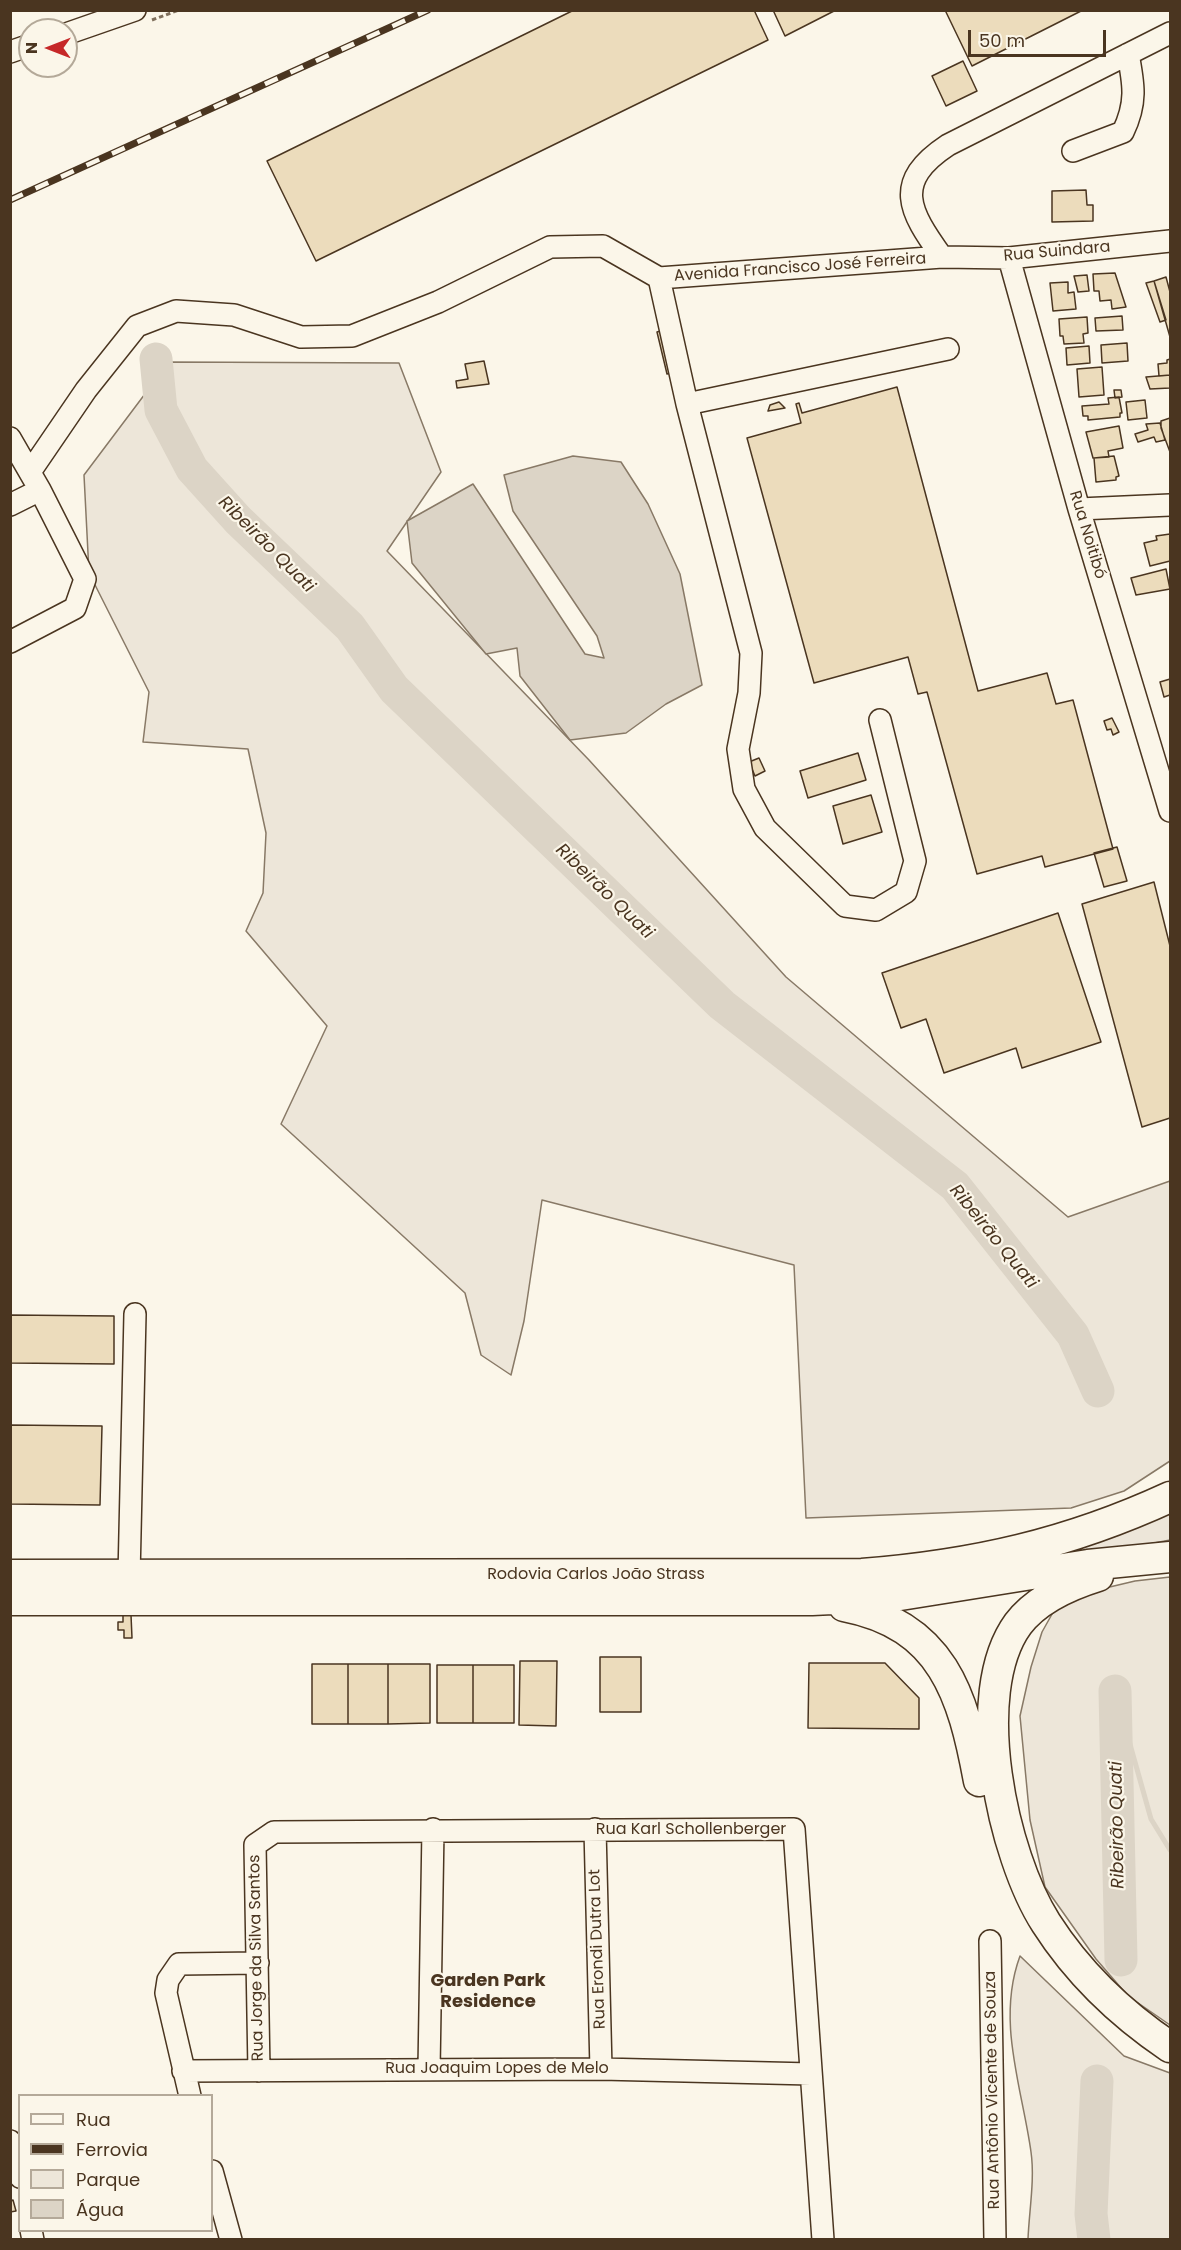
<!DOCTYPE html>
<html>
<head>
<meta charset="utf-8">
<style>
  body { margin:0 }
  #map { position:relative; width:1181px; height:2250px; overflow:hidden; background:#fbf6e9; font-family:Poppins,sans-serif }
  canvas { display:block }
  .frame { position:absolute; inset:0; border:12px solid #4a3520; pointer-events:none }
  .legend { position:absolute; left:18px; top:2094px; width:195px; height:138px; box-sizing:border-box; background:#fbf6e9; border:2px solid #b4a999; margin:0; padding:8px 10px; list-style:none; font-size:18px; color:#4a3520 }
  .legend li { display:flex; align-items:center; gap:12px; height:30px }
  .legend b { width:30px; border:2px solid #b4a999 }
  .north { position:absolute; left:18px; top:18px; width:60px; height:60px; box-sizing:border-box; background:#fbf6e9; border:2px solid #b4a999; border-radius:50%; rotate:270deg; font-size:16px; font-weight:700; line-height:24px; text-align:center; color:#4a3520 }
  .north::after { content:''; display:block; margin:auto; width:21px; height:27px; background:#c62828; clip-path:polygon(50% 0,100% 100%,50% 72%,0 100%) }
  .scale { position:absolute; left:968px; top:30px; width:138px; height:27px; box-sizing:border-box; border:3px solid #4a3520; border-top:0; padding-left:8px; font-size:18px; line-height:21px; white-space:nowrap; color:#4a3520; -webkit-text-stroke:4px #fbf6e9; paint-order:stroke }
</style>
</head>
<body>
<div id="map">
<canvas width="1181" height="2250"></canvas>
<div class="frame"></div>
<ul class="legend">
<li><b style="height:8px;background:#fbf6e9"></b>Rua</li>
<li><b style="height:8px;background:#4a3520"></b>Ferrovia</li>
<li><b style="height:16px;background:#ede6d9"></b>Parque</li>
<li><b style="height:16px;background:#dcd4c6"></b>Água</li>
</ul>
<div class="north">N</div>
<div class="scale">50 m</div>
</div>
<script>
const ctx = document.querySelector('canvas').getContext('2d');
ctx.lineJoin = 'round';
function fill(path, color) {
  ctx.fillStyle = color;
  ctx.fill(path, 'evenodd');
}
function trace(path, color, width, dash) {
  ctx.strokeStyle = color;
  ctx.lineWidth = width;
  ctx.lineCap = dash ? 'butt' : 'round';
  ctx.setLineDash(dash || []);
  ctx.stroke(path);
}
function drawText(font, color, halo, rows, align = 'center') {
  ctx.font = font + ' Poppins,sans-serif';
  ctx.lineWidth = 4.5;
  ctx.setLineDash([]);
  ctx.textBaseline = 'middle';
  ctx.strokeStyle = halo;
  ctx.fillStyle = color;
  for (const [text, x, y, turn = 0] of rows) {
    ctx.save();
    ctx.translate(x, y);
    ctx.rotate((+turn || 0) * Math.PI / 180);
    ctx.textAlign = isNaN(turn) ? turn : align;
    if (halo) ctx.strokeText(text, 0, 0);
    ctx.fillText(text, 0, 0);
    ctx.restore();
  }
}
const green = new Path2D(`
  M169,362L399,363L441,472L387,551L589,760L786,977L1068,1217L1170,1181V1461L1124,1491L1071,1508L806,1518L794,1265L542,1200L524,1321L511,1375L481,1355L465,1293L281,1124L327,1026L246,931L263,893L266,833L248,749L143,742L149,692L89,573L84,475Z
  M1170,1506V1540L1039,1565L1036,1554Z
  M1170,1577V2025L1128,1996L1096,1959L1045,1887L1030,1820L1020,1716L1031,1667L1042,1632L1056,1607L1076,1595L1135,1581Z
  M1020,1956L1124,2056L1170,2073V2239H1028C1029,2212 1035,2179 1031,2152C1022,2087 996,2021 1020,1956Z`);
const water = new Path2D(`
  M573,456L621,462L648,504L680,574L702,685L666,704L626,733L570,740L520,676L517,648L486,654L412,563L407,521L473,484L585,654L604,658L597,636L513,511L504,475Z`);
const stream = new Path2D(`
  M1115,1691L1151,1819L1170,1850`);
const river = new Path2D(`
  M156,359L161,410L192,469L238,520L350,627L394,689L722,1005L955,1186L1073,1335L1098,1391
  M1115,1691L1121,1960
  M1094,2240L1091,2214L1097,2081`);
const building = new Path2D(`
  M574,10H754L768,40L316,261L267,161Z
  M773,10H836L785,36Z
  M945,10H1083L972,66Z
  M963,61L977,91L946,106L932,76Z
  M1086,190L1087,205H1093V221L1052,222V191Z
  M1115,273L1126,307L1112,309L1111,300L1100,301L1099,291H1094L1093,274Z
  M1087,275L1089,291L1078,292L1074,276Z
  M1166,277L1170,292V337L1154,281Z
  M1154,281L1166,320L1160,322L1146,283Z
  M1068,282V293L1074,292L1076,309L1053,311L1050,283Z
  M1122,316L1123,330L1096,331L1095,318Z
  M1087,317L1088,333L1083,334L1084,343L1064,344L1063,336H1060L1059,319Z
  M664,330L674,372L667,374L657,332Z
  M1127,343L1128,361L1102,363L1101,345Z
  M1089,346L1090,363L1067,365L1066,348Z
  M1170,359V375L1159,376L1158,364L1167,363V360Z
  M484,361L489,384L457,388L456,381L468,379L465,364Z
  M1102,367L1104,395L1079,397L1077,369Z
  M1170,375V388L1150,389L1146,377Z
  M897,387L978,691L1047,673L1056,704L1073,700L1113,849L1045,867L1042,856L977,874L927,692L918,694L908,657L814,683L747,438L801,423L796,404L799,403L802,413Z
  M1114,390H1121L1122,397L1115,398Z
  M1119,397L1122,413H1120V417L1088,420V416H1083L1082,406L1109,404L1108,398Z
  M1145,400L1147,418L1128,420L1126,402Z
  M779,402L785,408L768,411L770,405Z
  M1170,418V452L1161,428V421Z
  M1160,423L1165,440L1156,442L1154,437L1138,442L1135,434L1148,430L1146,424Z
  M1119,426L1123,448L1108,451L1109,457L1093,458L1086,432Z
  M1114,456L1119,476L1116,477V480L1096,482L1094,458Z
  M1170,534V561L1150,566L1144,543L1157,540L1156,536Z
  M1166,569L1170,589L1136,595L1131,578Z
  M1170,679V695L1164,697L1160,682Z
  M1112,718L1119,732L1113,735L1111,729L1107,730L1104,721Z
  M858,753L866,780L808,798L800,771Z
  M759,758L765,771L755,776L749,762Z
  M871,795L882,832L843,844L833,806Z
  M1117,847L1127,881L1104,887L1094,853Z
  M1154,882L1170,946V1118L1142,1127L1082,904Z
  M1058,913L1101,1042L1022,1068L1016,1048L944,1073L926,1019L901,1028L882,973Z
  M10,1315L114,1316V1364L10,1363Z
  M10,1425L102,1426L100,1505L10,1504Z
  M123,1615H131L132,1638H124V1630H118V1622H123Z
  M600,1657H641V1712H600Z
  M520,1661H557L556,1726L519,1725Z
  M809,1663H885L919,1698V1729L808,1728Z
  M312,1664H348V1724H312Z
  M348,1664H388V1724H348Z
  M388,1664H430V1723L388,1724Z
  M437,1665H473V1723H437Z
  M473,1665H514V1723H473Z
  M13,2200L16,2211L10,2212V2201Z`);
const path = new Path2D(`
  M152,20L179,10`);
const minor = new Path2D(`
  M66,34L135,10
  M10,52L30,45
  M1073,151L1123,132C1137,103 1134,85 1128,54
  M942,257C909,211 892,182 948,145L1170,33
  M1009,258L1079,509L1170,811
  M659,278L687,404L751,653L749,693L738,749L744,789L765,828L845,906L876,910L906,892L915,861L880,720
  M687,404L948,349
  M10,438L40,490L85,579L75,608L10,642
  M30,472L86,390L137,326L176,311L234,315L301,337L352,336L438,302L550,247L603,246L659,278L942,257L1009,258L1170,241
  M10,505L40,490
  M1079,509L1170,505
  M129,1576L135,1314
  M595,1829L601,2069
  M990,1941L995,2240
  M429,2069L433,1829
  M183,2071L601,2069L811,2074
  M259,2071L255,1845L274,1832L794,1829L823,2240
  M190,2096L166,1993L168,1980L179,1964L258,1963
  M10,2141L20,2177
  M212,2171L231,2240
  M31,2230L33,2240`);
const highway = new Path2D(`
  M10,1575L862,1574C974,1565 1068,1544 1170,1497
  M1098,1576C1069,1585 1037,1599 1018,1624C967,1694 1003,1856 1046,1923C1078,1973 1121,2014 1170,2047
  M10,1600H812L894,1596L1088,1565L1170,1557
  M844,1606C943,1625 963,1695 979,1781`);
const rail = new Path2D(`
  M10,200L428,10`);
const streetNames = [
  ["Rua Suindara",1057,252,-5],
  ["Avenida Francisco José Ferreira",800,268,-4],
  ["Rua Noitibó",1087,535,73],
  ["Rodovia Carlos João Strass",596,1575],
  ["Rua Karl Schollenberger",691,1830],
  ["Rua Erondi Dutra Lot",598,1949,-92],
  ["Rua Jorge da Silva Santos",257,1958,-91],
  ["Rua Joaquim Lopes de Melo",497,2069],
  ["Rua Antônio Vicente de Souza",993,2090,-91]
];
const waterNames = [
  ["Ribeirão Quati",266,545,45],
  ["Ribeirão Quati",604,892,44],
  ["Ribeirão Quati",993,1237,51],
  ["Ribeirão Quati",1118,1825,-91]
];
const neighbourhoodNames = [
  ["Garden Park",488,1981],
  ["Residence",488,2002]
];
fill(green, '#ede6d9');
trace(green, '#887966', 1.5);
fill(water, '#dcd4c6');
trace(water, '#887966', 1.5);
trace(stream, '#dcd4c6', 5);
trace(river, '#dcd4c6', 33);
fill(building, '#ecdcbc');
trace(building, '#4a3520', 1.5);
trace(minor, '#4a3520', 24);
trace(highway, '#4a3520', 33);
trace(path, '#7f6f5c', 3, [4.5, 3]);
trace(minor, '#fbf6e9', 21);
trace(highway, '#fbf6e9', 30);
trace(rail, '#4a3520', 7);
trace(rail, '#fbf6e9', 4.5, [14]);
drawText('16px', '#4a3520', '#fbf6e9', streetNames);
drawText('italic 18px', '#4a3520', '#fbf6e9', waterNames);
drawText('bold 18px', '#4a3520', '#fbf6e9', neighbourhoodNames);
</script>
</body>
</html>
